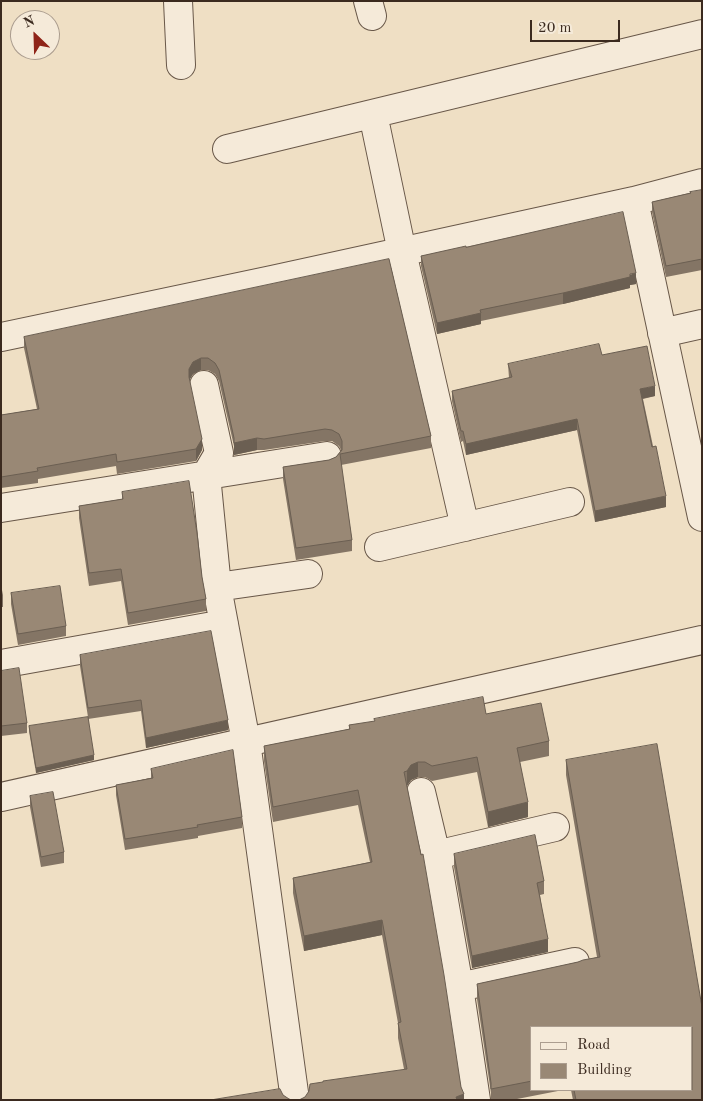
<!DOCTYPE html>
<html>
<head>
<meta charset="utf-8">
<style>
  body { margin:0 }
  #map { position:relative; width:703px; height:1101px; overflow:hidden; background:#efdfc4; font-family:"Old Standard TT",serif }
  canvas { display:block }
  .frame { position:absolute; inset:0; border:2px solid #3b2a1f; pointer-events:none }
  .legend { position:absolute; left:530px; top:1026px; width:162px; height:65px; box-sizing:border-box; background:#f5ead9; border:1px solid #ab9d8f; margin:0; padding:6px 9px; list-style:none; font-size:15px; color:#3b2a1f }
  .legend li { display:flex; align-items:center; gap:10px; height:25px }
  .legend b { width:25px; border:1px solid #ab9d8f }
  .north { position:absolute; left:10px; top:10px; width:50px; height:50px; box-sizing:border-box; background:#f5ead9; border:1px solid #ab9d8f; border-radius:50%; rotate:336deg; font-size:14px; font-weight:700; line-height:20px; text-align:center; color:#3b2a1f }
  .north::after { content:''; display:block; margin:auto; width:18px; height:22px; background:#8f2418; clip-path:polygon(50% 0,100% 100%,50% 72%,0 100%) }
  .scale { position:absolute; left:530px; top:20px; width:90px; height:22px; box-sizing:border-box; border:2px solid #3b2a1f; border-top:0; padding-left:6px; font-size:15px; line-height:18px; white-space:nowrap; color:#3b2a1f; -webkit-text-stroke:4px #f5ead9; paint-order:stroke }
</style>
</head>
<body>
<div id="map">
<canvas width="703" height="1101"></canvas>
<div class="frame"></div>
<ul class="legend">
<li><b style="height:6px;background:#f5ead9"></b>Road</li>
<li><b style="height:14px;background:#998875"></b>Building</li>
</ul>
<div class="north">N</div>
<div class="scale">20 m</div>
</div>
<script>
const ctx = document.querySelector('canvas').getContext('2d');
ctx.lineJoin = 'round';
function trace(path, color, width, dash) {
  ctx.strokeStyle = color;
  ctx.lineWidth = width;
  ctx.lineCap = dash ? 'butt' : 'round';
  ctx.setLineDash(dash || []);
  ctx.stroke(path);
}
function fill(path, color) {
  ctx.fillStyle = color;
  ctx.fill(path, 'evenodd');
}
const minor = new Path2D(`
  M178,1L181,65
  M368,1L372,16
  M373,114L402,252L465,527
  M227,149L702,34
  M634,201L702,183
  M662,333L702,324
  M1,337L272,280L634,201L702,517
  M204,385L219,453L206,475L217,587L246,742L295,1100
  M1,508L327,456
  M379,547L570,502
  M217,587L308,574
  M1,664L224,624
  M421,792L436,855L459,987L476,1100
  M1,797L702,640
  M436,855L555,827
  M459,987L575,962`);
const wall = new Path2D(`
  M702,190V270L666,277L652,212V202Z
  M466,247L636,284L630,285V288L563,304L481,321V324L437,334L421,266V256Z
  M389,259L431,436V448L341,465L352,540V551L296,560L283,479V467L329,460L336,457L341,450L339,446L332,441H325L264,450H257L234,455V446L219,381L215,374L208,370H201L193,374L189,380L202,450L196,461L117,474L116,466L38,479V483L1,488V415L37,409L24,348V337Z
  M602,355L655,396L643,399L666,507L595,522L577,430L466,455L463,441L461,442L452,401V391L509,378L508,364Z
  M122,492L202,577L206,599V611L128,625L121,581L89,586L79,518V506L122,499Z
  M1,585L3,595V607H1Z
  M11,593L66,626V636L18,645L11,604Z
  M80,655L228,730L146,748L141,711L88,719L94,760L36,773L29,731V726L88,717L80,666Z
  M1,671L27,723V733L1,736Z
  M486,714L549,741V756L520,762L528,817L488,827L477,772L432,781L425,777H418L411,780L407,785L461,1087L464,1100L404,1069L398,1038V1023L382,935L304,951L293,893V878L370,862L358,805L273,822L264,761V746L349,729V725Z
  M566,760L702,1100H573L571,1090H692L532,1027V1090H563L512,1100H491V1093L477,999V984L578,962L597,957L566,775Z
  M151,769L242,817V828L198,836V838L125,850L116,795V785L151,778Z
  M30,796L64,852V863L41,867L30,807Z
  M454,854L544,881V894L540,895L548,952L472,968L454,867Z`);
const shadedWall = new Path2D(`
  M636,273V284L630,285V288L563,304V293Z
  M481,313V324L437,334V323Z
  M201,358V370L193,374L189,381V369L193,362Z
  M655,386V396L640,399V389Z
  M577,419V430L466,455V444Z
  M257,438V450L234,455V443Z
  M202,439V450L196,461V449Z
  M666,496V507L595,522V511Z
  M228,720V730L146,748V738Z
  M94,755V760L36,773V768Z
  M418,762V777L411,780L407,786V771L411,765Z
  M528,802V817L488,827V812Z
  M382,920V935L304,951V936Z
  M548,939V952L472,968V956Z
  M464,1094V1100H456V1097Z`);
const building = new Path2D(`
  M702,190V259L666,266L652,202L691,193L690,192Z
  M623,212L636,273L630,274V277L563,293L480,310L481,313L437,323L421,256L466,246V247Z
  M389,259L431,436L340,454L352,540L296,548L283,467L329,460L336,457L342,450V441L339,434L332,430L325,429L264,439L257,438L234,443V438L219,370L215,363L208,358H201L193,362L189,369V377L202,439L196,449L117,462L116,454L37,468L38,471L1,477V415L39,409L24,337Z
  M599,344L602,355L647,346L655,386L640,389L652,447L656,446L666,496L595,511L577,419L466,444L463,431H461L452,391L512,377L508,364Z
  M189,481L197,533L202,577L206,599L128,613L121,569L89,573L79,506L123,499L122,492Z
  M60,586L66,626L18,634L11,593Z
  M211,631L228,720L146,738L141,700L88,708L80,655Z
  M19,668L27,723L1,726V671Z
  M483,697L486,714L541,703L549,741L517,748L528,802L488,812L477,757L432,766L425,762H418L411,765L407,771L404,772L421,855L423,854L444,975L461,1087L464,1094L456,1097L457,1100H299L305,1097L309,1091L310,1084L323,1082V1081L407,1069L398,1023L401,1022L382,920L304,936L293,878L372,862L358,790L273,807L264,746L350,729L349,725L375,721L374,719Z
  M88,717L94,755L36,768L29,726Z
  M657,744L702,1007V1100H576L574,1090H692V1027H532V1081L491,1089V1083L477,984L578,962L583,960L600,957L566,760Z
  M233,750L242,817L197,825L198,827L125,839L116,785L153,778L151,769Z
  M53,792L64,852L41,857L30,796Z
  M535,835L544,881L537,883L548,939L472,956L454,854Z
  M280,1089L283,1095L289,1099L292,1100H211Z`);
trace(minor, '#685748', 30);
trace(minor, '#f5ead9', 28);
fill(wall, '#847565');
fill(shadedWall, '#6b5f52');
fill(building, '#998875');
trace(building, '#6b5f52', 1);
</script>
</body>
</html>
